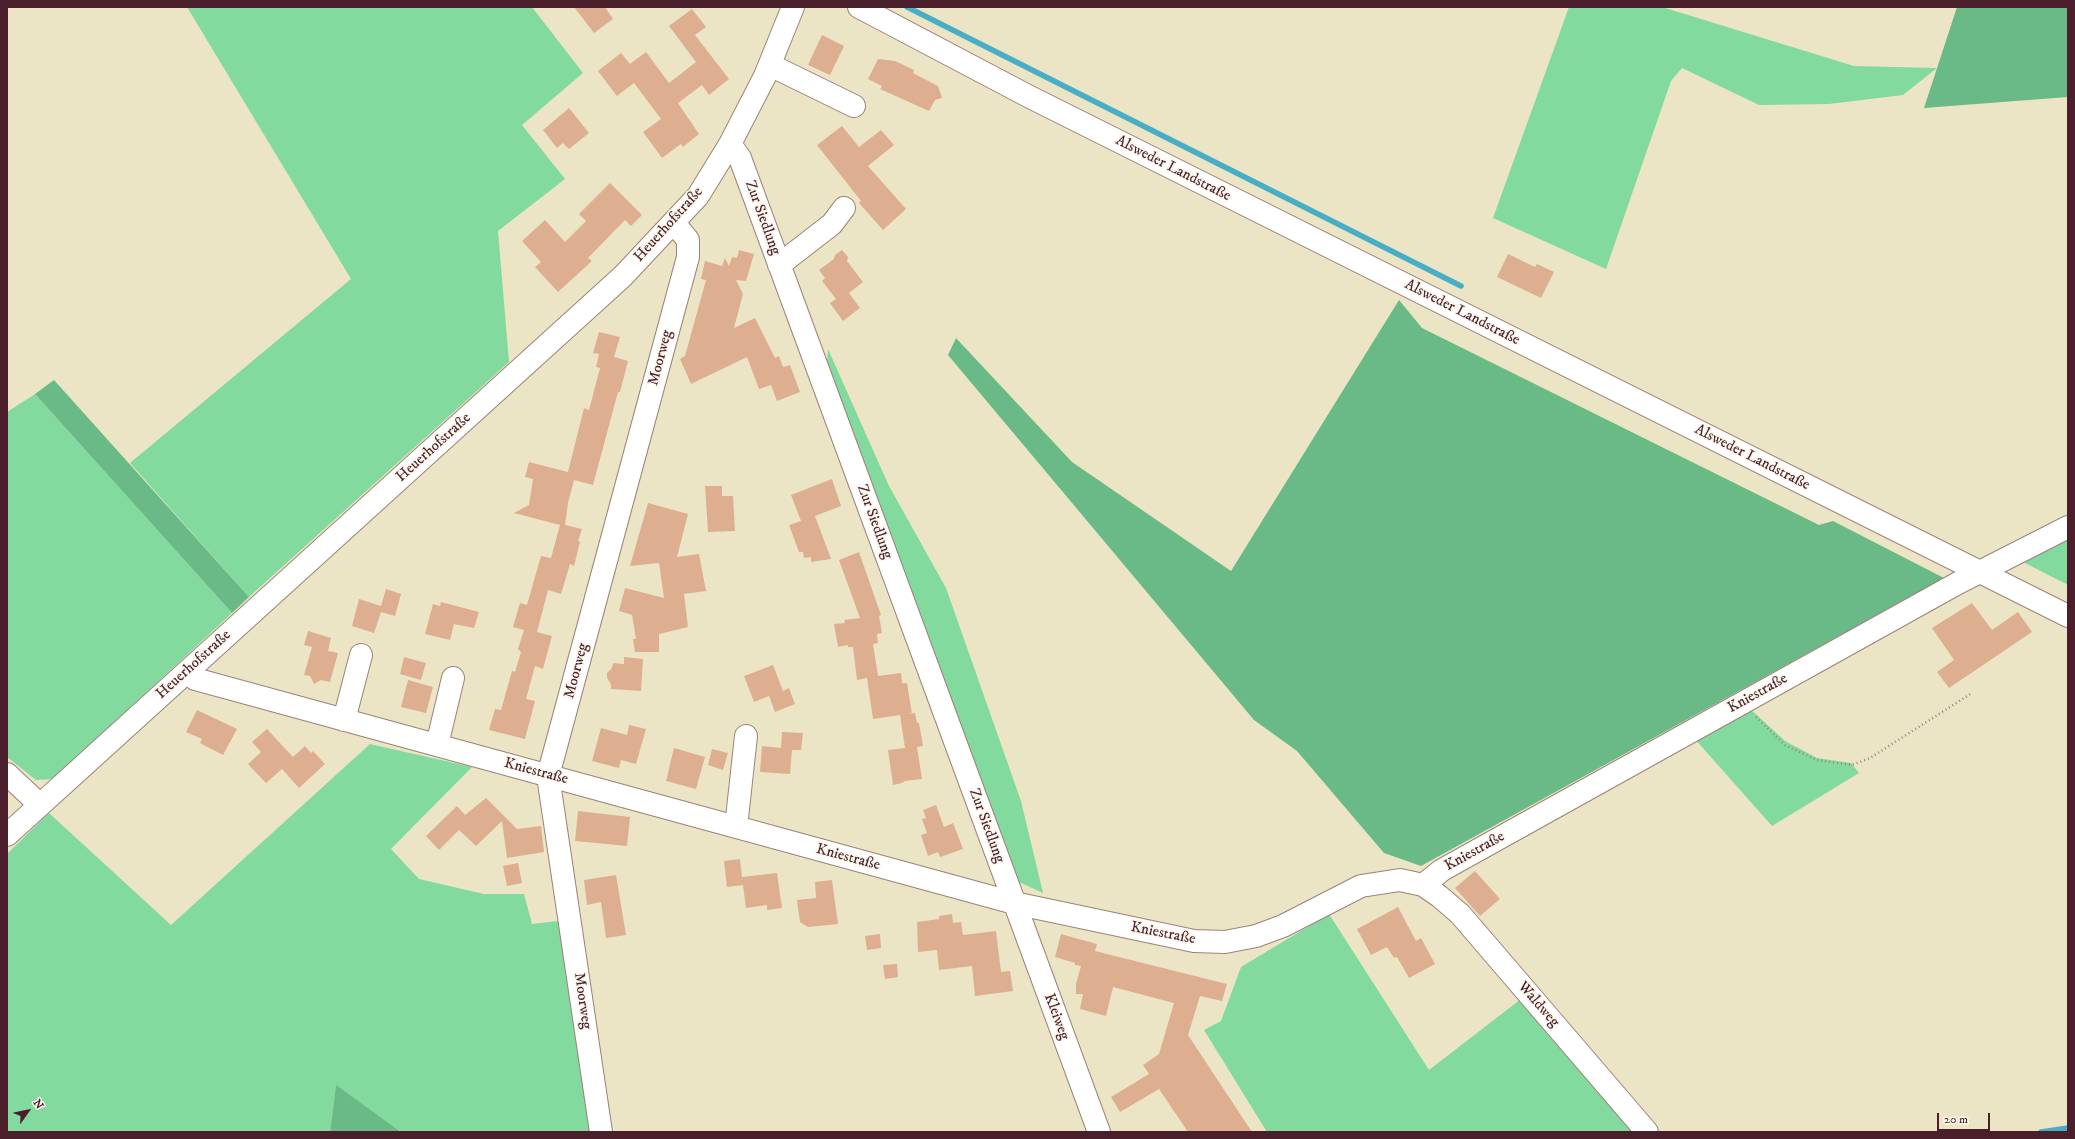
<!DOCTYPE html>
<html>
<head>
<meta charset="utf-8">
<style>
  body { margin:0 }
  #map { position:relative; width:2075px; height:1139px; overflow:hidden; background:#ece5c5; font-family:"IM FELL DW Pica",serif }
  canvas { display:block }
  .frame { position:absolute; inset:0; border:8px solid #4a1f2b; pointer-events:none }
  .north { position:absolute; left:8px; top:1091px; width:40px; height:40px; -webkit-text-stroke:3px #fbf7ec; paint-order:stroke; rotate:57deg; font-size:11px; font-weight:700; line-height:16px; text-align:center; color:#4a1f2b }
  .north::after { content:''; display:block; margin:auto; width:14px; height:18px; background:#4a1f2b; clip-path:polygon(50% 0,100% 100%,50% 72%,0 100%) }
  .scale { position:absolute; left:1937px; top:1113px; width:53px; height:18px; box-sizing:border-box; border:2px solid #4a1f2b; border-top:0; padding-left:5px; font-size:12px; line-height:14px; white-space:nowrap; color:#4a1f2b; -webkit-text-stroke:3px #fbf7ec; paint-order:stroke }
</style>
</head>
<body>
<div id="map">
<canvas width="2075" height="1139"></canvas>
<div class="frame"></div>
<div class="north">N</div>
<div class="scale">20 m</div>
</div>
<script>
const ctx = document.querySelector('canvas').getContext('2d');
ctx.lineJoin = 'round';
function fill(path, color) {
  ctx.fillStyle = color;
  ctx.fill(path, 'evenodd');
}
function trace(path, color, width, dash) {
  ctx.strokeStyle = color;
  ctx.lineWidth = width;
  ctx.lineCap = dash ? 'butt' : 'round';
  ctx.setLineDash(dash || []);
  ctx.stroke(path);
}
function drawText(font, color, halo, rows, align = 'center') {
  ctx.font = font + ' "IM FELL DW Pica",serif';
  ctx.lineWidth = 3.5;
  ctx.setLineDash([]);
  ctx.textBaseline = 'middle';
  ctx.strokeStyle = halo;
  ctx.fillStyle = color;
  for (const [text, x, y, turn = 0] of rows) {
    ctx.save();
    ctx.translate(x, y);
    ctx.rotate((+turn || 0) * Math.PI / 180);
    ctx.textAlign = isNaN(turn) ? turn : align;
    if (halo) ctx.strokeText(text, 0, 0);
    ctx.fillText(text, 0, 0);
    ctx.restore();
  }
}
const green = new Path2D(`
  M187,7H532L583,73L522,125L565,179L498,231L509,362L249,597L130,463L351,279Z
  M1569,7H1662L1854,66L1937,68L1903,95L1829,104L1759,105L1682,68L1671,81L1606,269L1493,218Z
  M828,349L889,486L946,588L1021,801L1043,893L1019,882L827,365Z
  M35,394L232,613L53,779L36,780L7,757V412Z
  M2068,536V585L2021,561Z
  M1748,707L1785,741L1817,758L1851,763L1859,773L1772,826L1694,738Z
  M370,744L472,767L391,849L419,879L484,894H524L532,924L566,920L596,1132H401L336,1086L330,1132H7V854L49,813L171,925Z
  M1329,914L1429,1070L1521,999L1635,1132H1267L1204,1030L1221,1021L1241,967Z`);
const forest = new Path2D(`
  M1957,7H2068V97L1924,108Z
  M1399,300L1422,328L1819,525L1833,521L1944,578L1421,866L1384,853L1297,751L1254,720L948,355L956,338L1072,462L1231,571Z
  M54,380L249,597L232,613L35,394Z
  M336,1085L401,1132H330Z`);
const stream = new Path2D(`
  M907,7L1461,286
  M2041,1132L2068,1128`);
const building = new Path2D(`
  M574,7H605L613,19L594,33Z
  M692,9L706,27L695,35L729,79L709,95L702,85L678,103L699,134L683,147L681,144L662,158L643,132L661,119L634,83L617,96L598,71L621,53L630,64L646,52L669,83L696,62L669,26Z
  M822,35L844,46L830,75L808,65Z
  M878,59L895,61L914,70L913,73L938,86L942,98L935,100L929,111L880,89L882,86L868,79Z
  M569,108L589,133L569,149L563,143L557,148L543,130Z
  M842,126L859,147L881,130L894,145L868,166L906,209L883,230L859,203L861,201L817,145Z
  M610,183L642,215L631,226L625,220L588,258L592,261L558,292L535,267L541,262L522,241L545,220L565,242L586,221L579,214Z
  M739,250L754,254L746,281L736,280L743,294L734,328L755,318L775,358L779,356L783,367L790,365L800,392L777,401L771,385L759,389L747,357L691,384L680,359L685,356L706,280L701,279L705,261L722,266L725,258L729,266L732,257L737,258Z
  M842,250L848,257L847,261L863,282L849,293L860,308L843,321L830,303L836,299L822,281L825,278L819,270L834,259L835,255Z
  M1508,254L1535,267L1537,264L1554,272L1541,298L1497,277Z
  M599,332L620,337L614,357L628,361L620,392H618L593,485L574,480L568,503L565,525L582,529L578,541L580,542L574,566L570,564L561,594L548,590L537,632L552,636L543,669L535,666L526,699L535,701L525,739L489,730L495,709L501,710L510,678L512,671L515,672L521,652L518,649L524,630L513,627L520,603L527,605L541,556L551,558L560,525L514,513L529,505L533,479L525,477L529,462L568,472L584,408L589,410L600,368L596,367L599,354L593,353Z
  M832,479L841,506L815,516L831,559L811,562V557L804,558L803,552H799L789,525L801,521L791,495Z
  M705,486H722V496H733L735,531L708,532Z
  M648,503L688,514L677,557L699,554L706,591L684,594L688,627L659,634V652H635L633,639H636L632,615L619,611L625,588L664,598L659,563L630,566Z
  M859,552L881,615L879,616L882,633L877,634L878,643L873,644L878,676L901,673L902,683H907L912,714H908L915,713L917,723H919L923,746L917,747L922,779L905,781L902,783L893,785L888,750L905,748L900,715L873,719L867,678L857,680L853,647H848V645L838,647L834,624L845,623L844,620L860,618L839,560Z
  M386,589L401,594L395,616L381,612L374,633L352,626L359,599L381,606Z
  M441,602L479,612L474,628L454,624L450,640L425,634L433,604L440,606Z
  M1972,603L1992,630L2018,612L2032,632L1949,688L1937,672L1954,660L1932,628Z
  M308,631L331,638L328,651L338,653L330,682L321,680L314,684L310,676L304,675L312,647L304,645Z
  M404,657L426,663L421,680L400,674Z
  M624,657L643,659L641,691L611,689V684L607,678V673L612,668L613,663L624,664Z
  M773,665L783,691L789,688L795,704L775,712L769,696L754,702L744,676Z
  M408,680L433,687L426,713L401,707Z
  M197,710L237,729L223,755L200,743L202,739L186,732Z
  M629,725L646,729L636,764L621,760L619,768L592,761L601,728L627,735Z
  M267,729L293,757L305,746L311,753L313,751L325,764L299,788L282,769L266,783L248,764L261,752L252,742Z
  M782,732L803,733L801,750H792L790,774L760,772L762,746L781,748Z
  M674,748L705,757L696,789L666,781Z
  M712,749L728,753L723,770L708,765Z
  M486,798L517,829L541,826L544,852L507,858L502,821L476,846L459,830L439,850L426,836L457,806L465,815Z
  M936,805L944,827L953,823L963,849L940,857L938,852L928,856L921,835L927,833L922,819L926,818L923,810Z
  M578,811L630,817L627,846L575,841Z
  M740,859L742,877L777,873L782,908L767,910V905L746,908L743,885L727,887L724,861Z
  M518,863L522,883L507,886L503,866Z
  M1475,871L1500,899L1480,916L1455,888Z
  M616,875L626,935L606,938L601,902L587,905L584,880Z
  M832,880L838,924L808,927L800,922L797,900L816,898L815,882Z
  M1398,907L1416,941L1421,938L1435,964L1409,978L1397,957L1394,958L1387,947L1371,955L1357,929Z
  M952,914L953,923L961,922L963,935L996,931L1001,972L1010,971L1013,991L975,996L972,966L939,970L937,950L918,952L917,922L939,919V916Z
  M880,934L881,948L867,950L865,936Z
  M1061,934L1097,944L1095,951L1227,984L1222,1001L1200,996L1188,1035L1252,1132H1188L1159,1089L1120,1112L1111,1097L1149,1074L1143,1065L1159,1054L1174,1003L1113,987L1106,1016L1080,1009L1083,994H1076V984L1081,966L1075,965V963L1055,957Z
  M897,964L898,977L885,979L883,965Z`);
const path = new Path2D(`
  M1756,717L1785,745L1817,760L1852,765L1870,758L1972,693`);
const minor = new Path2D(`
  M859,7L1028,96L2068,616
  M770,65L854,106
  M730,144L740,158L1099,1132
  M779,265L832,224L844,208
  M188,672L195,679L1014,903L1194,941L1225,942L1256,936L1283,926L1361,886L1400,880L1423,885L1439,896L1460,914L1647,1132
  M344,720L361,655
  M437,745L453,678
  M7,774L40,805
  M736,827L746,736
  M7,835L623,276L698,196L730,144L765,76L793,7
  M1423,885L1442,870L1958,583L2068,527
  M601,1132L548,776L688,257V240L674,223`);
const streetNames = [
  ["Alsweder Landstraße",1173,169,27],
  ["Zur Siedlung",762,218,70],
  ["Heuerhofstraße",669,225,-48],
  ["Alsweder Landstraße",1462,313,27],
  ["Moorweg",661,358,-75],
  ["Heuerhofstraße",434,448,-42],
  ["Alsweder Landstraße",1752,458,27],
  ["Zur Siedlung",874,522,70],
  ["Heuerhofstraße",194,665,-42],
  ["Moorweg",577,671,-75],
  ["Kniestraße",1758,694,-29],
  ["Kniestraße",536,772,15],
  ["Zur Siedlung",986,826,70],
  ["Kniestraße",1475,852,-29],
  ["Kniestraße",848,858,15],
  ["Kniestraße",1163,934,11],
  ["Moorweg",582,1001,82],
  ["Waldweg",1538,1005,49],
  ["Kleiweg",1056,1017,70]
];
fill(green, '#82da9f');
fill(forest, '#69ba86');
trace(stream, '#47aec6', 5.5);
fill(building, '#ddaf90');
trace(minor, '#9b8278', 24);
trace(path, '#9b8278', 2.5, [1, 3]);
trace(minor, '#fff', 22);
drawText('15px', '#4a1f2b', '#fbf7ec', streetNames);
</script>
</body>
</html>
